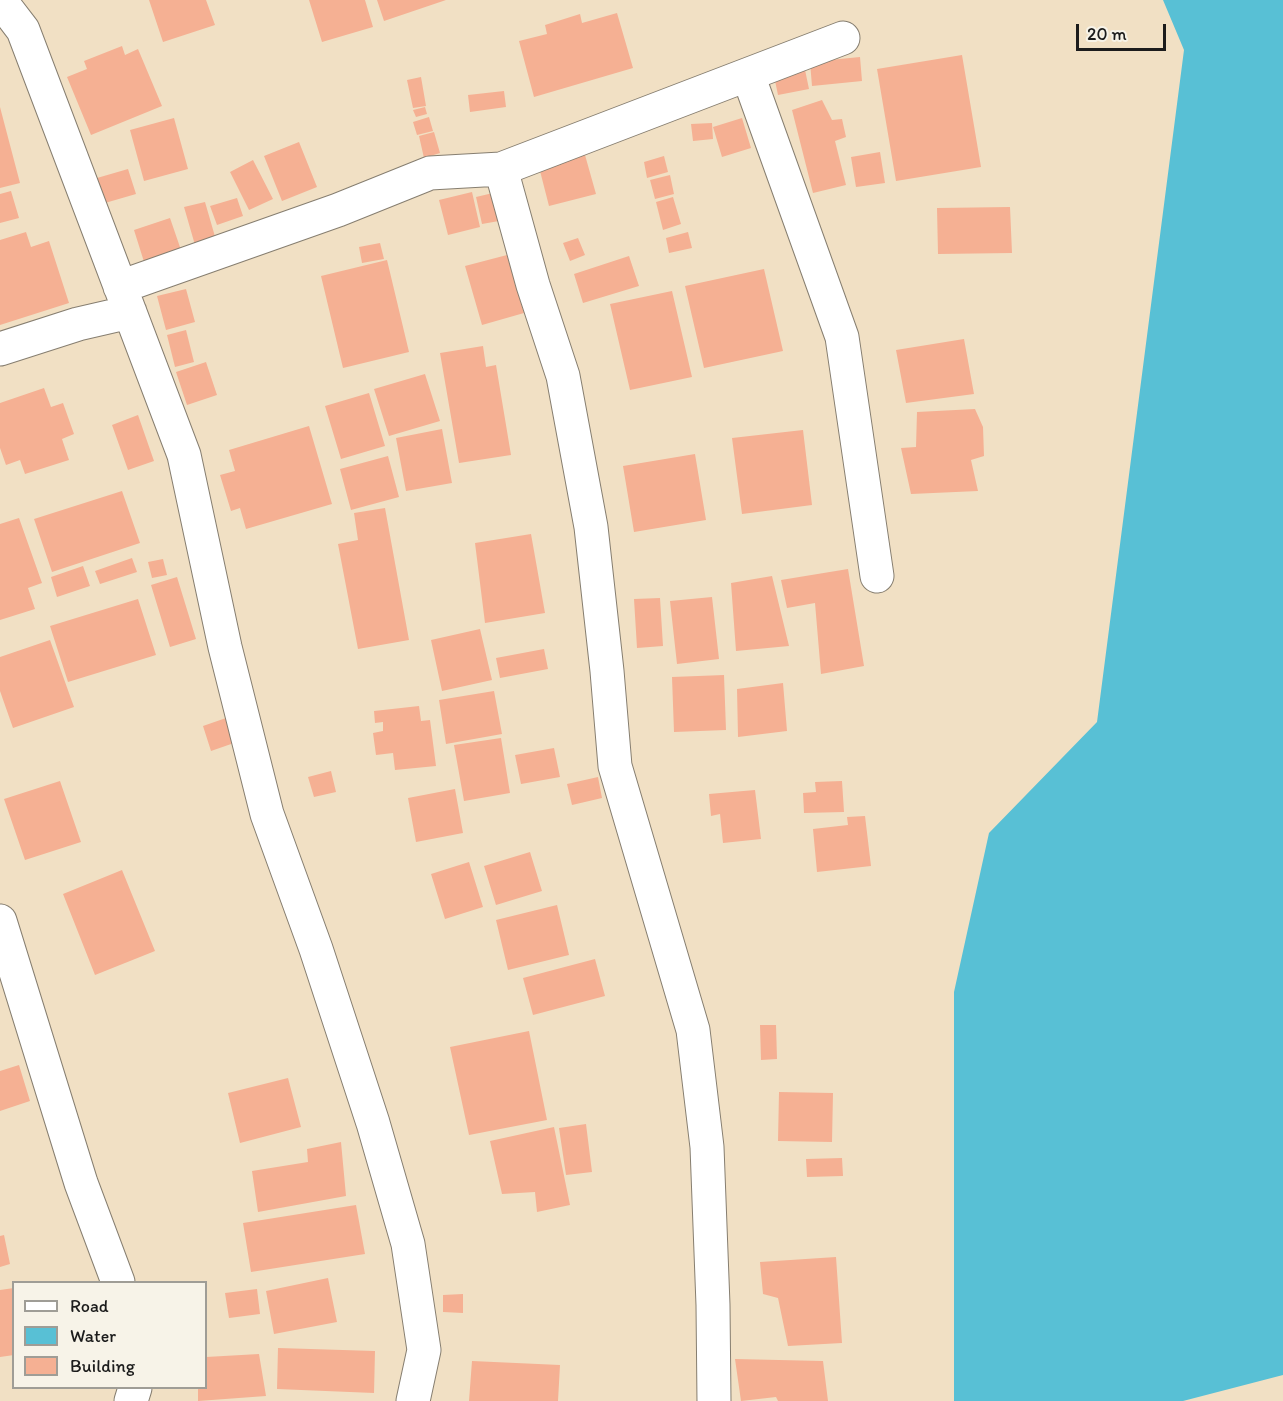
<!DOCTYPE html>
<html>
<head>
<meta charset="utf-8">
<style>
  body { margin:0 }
  #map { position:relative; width:1283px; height:1401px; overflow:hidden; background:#f1e0c4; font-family:Itim,sans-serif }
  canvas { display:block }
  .legend { position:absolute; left:12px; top:1281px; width:195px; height:108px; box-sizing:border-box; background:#f7f3e8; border:2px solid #9f9d96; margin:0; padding:8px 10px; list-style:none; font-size:18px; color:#1c1c1c }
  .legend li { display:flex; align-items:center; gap:12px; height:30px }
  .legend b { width:30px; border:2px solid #9f9d96 }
  .scale { position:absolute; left:1076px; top:24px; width:90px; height:27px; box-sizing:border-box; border:3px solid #1c1c1c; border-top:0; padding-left:8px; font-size:18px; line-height:21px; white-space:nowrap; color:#1c1c1c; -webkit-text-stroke:4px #f7f3e8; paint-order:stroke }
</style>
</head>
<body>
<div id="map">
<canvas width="1283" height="1401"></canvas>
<ul class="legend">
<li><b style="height:8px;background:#fff"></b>Road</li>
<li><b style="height:16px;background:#58c0d5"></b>Water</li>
<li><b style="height:16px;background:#f5b093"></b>Building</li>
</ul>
<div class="scale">20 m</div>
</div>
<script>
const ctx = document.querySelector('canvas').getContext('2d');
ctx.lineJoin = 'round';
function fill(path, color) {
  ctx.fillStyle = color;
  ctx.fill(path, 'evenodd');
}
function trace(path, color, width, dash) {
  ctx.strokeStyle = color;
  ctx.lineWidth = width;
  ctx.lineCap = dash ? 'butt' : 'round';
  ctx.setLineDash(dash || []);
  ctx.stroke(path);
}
const water = new Path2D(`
  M1163,0H1283V1375L1183,1401H954V992L989,833L1097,722L1184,50Z`);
const building = new Path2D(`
  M149,0H206L215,25L163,42Z
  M309,0H365L373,27L322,42Z
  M377,0H446L384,21Z
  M617,13L633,68L534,97L519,41L547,34L545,25L580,14L582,23Z
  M122,46L125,55L138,49L162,106L91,135L67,77L87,69L84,61Z
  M962,55L981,167L896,181L877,69Z
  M860,57L862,81L812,86L810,62Z
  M804,65L809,89L778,95L773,71Z
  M421,77L426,106L413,108L407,80Z
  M504,91L506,107L470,112L468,95Z
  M822,100L832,120L842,119L846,137L835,141L846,185L813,193L792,110Z
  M0,107L20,183L0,188Z
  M425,107L427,114L416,117L413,110Z
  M429,117L433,131L417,135L413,122Z
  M174,118L188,169L144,181L130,130Z
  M742,118L751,148L722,157L713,127Z
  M712,123L713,139L693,141L691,124Z
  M434,132L440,153L424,158L419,136Z
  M299,142L317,187L282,201L264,156Z
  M880,152L885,183L856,187L851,157Z
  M585,155L596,194L549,206L539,167Z
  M664,156L668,172L647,178L644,162Z
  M253,160L273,199L249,210L230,172Z
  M128,169L136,194L105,203L97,178Z
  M670,175L674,194L655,199L650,180Z
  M11,191L19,218L0,223V194Z
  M472,192L480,227L448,235L439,200Z
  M493,193L499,221L482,224L476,197Z
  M673,197L681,224L663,230L656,202Z
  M237,198L243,216L217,225L210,206Z
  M205,202L216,240L195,245L184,207Z
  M1010,207L1012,253L938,254L937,208Z
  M170,218L182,253L145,265L134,230Z
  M26,232L31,247L49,241L69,303L0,325V240Z
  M688,232L692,248L669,253L666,238Z
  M578,238L585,255L570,261L563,243Z
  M380,243L384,259L362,263L359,247Z
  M507,255L524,313L482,325L465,266Z
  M629,256L639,286L583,303L574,274Z
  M387,260L409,352L343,368L321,276Z
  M764,269L783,351L704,368L685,286Z
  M186,289L195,322L166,330L157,296Z
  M672,291L692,377L630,390L610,304Z
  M186,330L194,362L175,367L167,335Z
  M964,339L974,394L906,403L896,350Z
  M483,346L486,367L496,365L511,455L459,463L440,353Z
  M206,362L217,395L187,405L176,372Z
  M425,374L440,421L389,436L374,389Z
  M44,388L51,407L63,403L74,434L62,439L69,460L25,474L20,460L6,465L0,448V403Z
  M369,393L385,446L341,459L325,406Z
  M975,409L983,427L984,456L971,460L978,491L911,494L901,448L916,447L917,412Z
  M138,415L154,461L128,470L112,425Z
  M309,426L332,504L246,529L240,508L231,511L220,475L235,471L229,450Z
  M442,429L452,483L406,491L396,438Z
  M803,430L812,505L742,514L732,438Z
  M695,454L706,520L634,532L623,466Z
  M388,456L399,497L351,510L340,469Z
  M122,491L140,543L52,572L34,519Z
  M385,508L409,640L358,649L338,544L358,540L354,513Z
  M19,518L42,583L28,588L35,609L0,620V524Z
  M531,534L545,613L485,623L475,543Z
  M132,558L137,572L100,584L95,571Z
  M163,559L167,575L152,578L148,562Z
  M83,566L90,586L57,597L51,577Z
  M848,569L864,666L821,674L815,603L787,608L781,580Z
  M772,576L789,646L736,651L731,583Z
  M177,577L196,639L170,647L151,585Z
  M712,597L719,659L677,664L670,601Z
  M660,598L663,646L637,648L634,599Z
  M138,599L156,655L68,682L50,626Z
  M480,629L492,680L442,691L431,640Z
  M50,640L74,707L13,728L0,691V657Z
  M544,649L548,669L500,678L496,658Z
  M724,675L726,730L674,732L672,677Z
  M783,683L787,731L738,737L737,689Z
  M494,691L502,734L446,744L439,700Z
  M419,706L421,721L430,720L436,766L395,770L393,753L376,755L373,733L383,731V722L375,723L374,711Z
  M226,718L234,743L211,751L203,726Z
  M501,738L510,793L464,801L454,745Z
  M554,748L560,777L521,784L515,755Z
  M331,771L336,792L314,797L308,777Z
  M598,777L602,798L572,805L567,784Z
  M60,781L81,842L25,860L4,799Z
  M842,781L844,812L804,813L803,793L816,792L815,782Z
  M455,789L463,833L416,842L408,798Z
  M755,790L761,839L723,843L720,814L711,816L709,794Z
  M865,816L871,866L817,872L813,829L848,825L847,817Z
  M530,852L542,891L496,905L484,866Z
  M469,862L483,907L445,919L431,874Z
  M122,870L155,951L95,975L63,894Z
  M557,905L569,955L508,970L496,920Z
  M595,959L605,996L533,1015L523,978Z
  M760,1025H776L777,1059L761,1060Z
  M529,1031L547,1120L469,1135L450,1047Z
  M19,1065L30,1101L0,1111V1071Z
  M288,1078L301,1127L240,1143L228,1093Z
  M779,1092L833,1093L832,1142L778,1141Z
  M586,1124L592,1172L566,1175L559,1128Z
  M554,1127L570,1205L537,1212L535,1192L502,1194L490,1141Z
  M341,1142L346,1196L258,1212L252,1171L308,1162L307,1149Z
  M842,1158L843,1176L807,1177L806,1159Z
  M356,1205L365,1254L251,1272L243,1223Z
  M4,1235L10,1264L0,1267V1236Z
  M836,1257L842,1343L788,1346L778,1298L763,1294L760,1262Z
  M328,1278L337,1322L274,1334L266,1291Z
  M14,1288V1355L0,1357V1290Z
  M257,1289L260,1314L229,1318L225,1293Z
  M463,1294V1313L443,1312V1295Z
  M278,1348L375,1351L374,1393L277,1389Z
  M259,1354L266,1396L198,1401V1388H206V1357Z
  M735,1359L823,1361L828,1401H778L776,1397L741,1401Z
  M472,1361L560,1365L558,1401H469Z`);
const street = new Path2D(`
  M0,0L23,30L184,455L225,647L267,814L316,949L373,1123L408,1244L424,1350L413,1401
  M748,75L842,337L877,576
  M501,169L533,285L563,376L591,527L607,671L615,766L693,1030L707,1147L713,1305L714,1401
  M120,287L338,210L430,173L501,169L843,38
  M0,349L78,324L130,312
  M0,921L81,1183L118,1282
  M131,1401L135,1388`);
fill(water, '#58c0d5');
fill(building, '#f5b093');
trace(street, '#867e70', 35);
trace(street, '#fff', 33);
</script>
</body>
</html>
